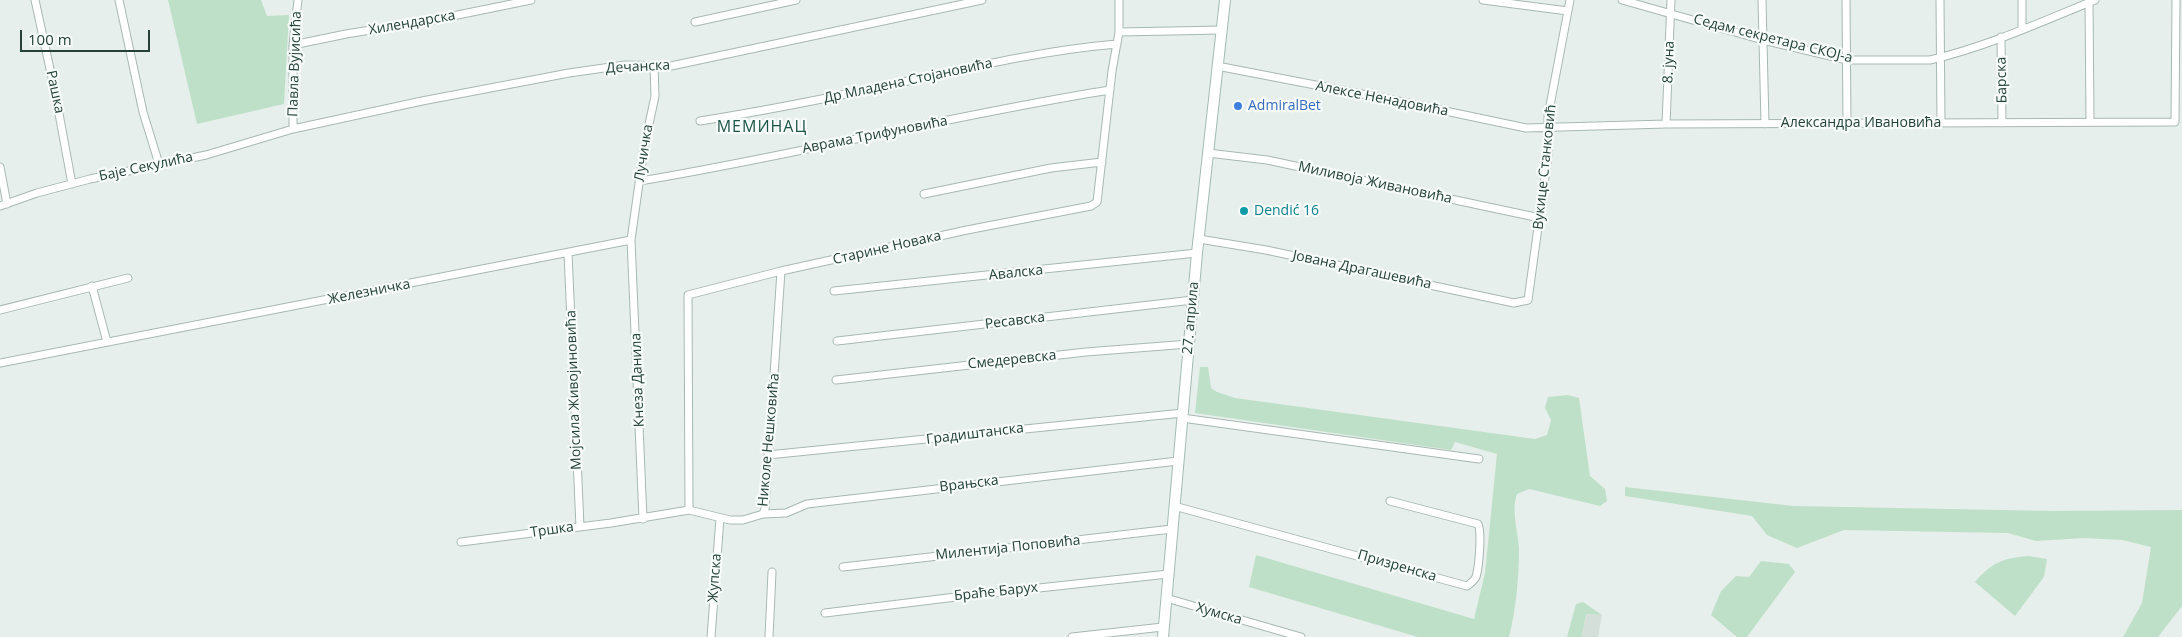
<!DOCTYPE html>
<html>
<head>
<meta charset="utf-8">
<style>
  body { margin:0 }
  #map { position:relative; width:2182px; height:637px; overflow:hidden; background:#e6efeb; font-family:"Open Sans",sans-serif }
  canvas { display:block }
  .scale { position:absolute; left:20px; top:30px; width:130px; height:22px; box-sizing:border-box; border:2px solid #24423a; border-top:0; padding-left:6px; font-size:15px; line-height:18px; white-space:nowrap; color:#24423a; -webkit-text-stroke:4px #f7fbf9; paint-order:stroke }
</style>
</head>
<body>
<div id="map">
<canvas width="2182" height="637"></canvas>
<div class="scale">100 m</div>
</div>
<script>
const ctx = document.querySelector('canvas').getContext('2d');
ctx.lineJoin = 'round';
function fill(path, color) {
  ctx.fillStyle = color;
  ctx.fill(path, 'evenodd');
}
function trace(path, color, width, dash) {
  ctx.strokeStyle = color;
  ctx.lineWidth = width;
  ctx.lineCap = dash ? 'butt' : 'round';
  ctx.setLineDash(dash || []);
  ctx.stroke(path);
}
function drawText(font, color, halo, rows, align = 'center') {
  ctx.font = font + ' "Open Sans",sans-serif';
  ctx.lineWidth = 4.5;
  ctx.setLineDash([]);
  ctx.textBaseline = 'middle';
  ctx.strokeStyle = halo;
  ctx.fillStyle = color;
  for (const [text, x, y, turn = 0] of rows) {
    ctx.save();
    ctx.translate(x, y);
    ctx.rotate((+turn || 0) * Math.PI / 180);
    ctx.textAlign = isNaN(turn) ? turn : align;
    if (halo) ctx.strokeText(text, 0, 0);
    ctx.fillText(text, 0, 0);
    ctx.restore();
  }
}
const built = new Path2D(`
  M1586,614L1602,615L1598,637H1582Z`);
const green = new Path2D(`
  M168,0H261L267,16L289,15L284,104L197,124Z
  M1200,367H1208L1211,388L1217,392L1235,398L1535,439L1547,435L1551,420L1545,408L1548,397L1568,395L1579,398L1590,476L1605,489L1607,501L1600,506L1529,489L1517,494C1511,511 1518,531 1519,548C1519,578 1516,609 1509,637H1418L1249,587L1256,555L1474,619L1485,573L1497,454L1455,442L1451,450L1195,413Z
  M1625,487L1793,506L2053,511L2182,510V606L2158,637H2123L2142,603L2151,547L2122,540L2084,538L2036,541L2008,533L1844,530L1797,548L1767,535L1752,516L1625,496Z
  M2028,556L2047,559L2044,577L2015,616L1975,582C1991,563 2003,558 2028,556Z
  M1761,561L1789,564L1795,572L1747,637H1737L1711,615L1721,591L1736,576L1749,577Z
  M1583,602L1602,615L1586,614L1582,637H1567L1576,604Z`);
const minor = new Path2D(`
  M35,0L55,92L72,184
  M119,0L143,112L159,164
  M1483,0L1568,11
  M1622,0L1763,40L1847,60H1930C1986,47 2041,22 2095,0
  M1762,0L1765,124
  M1846,0L1847,123
  M1940,0L1941,123
  M2089,2L2090,122
  M695,22L796,0
  M2022,29V0
  M1119,32L1222,30
  M2001,37L2002,123
  M293,45L346,34L433,20L531,0
  M1217,66L1398,101L1526,128L1666,124L2175,122L2176,0
  M700,121C770,110 839,96 908,81C977,66 1046,50 1117,44
  M1666,124L1671,0
  M293,129V45L298,0
  M1208,153L1267,160L1540,218
  M0,167L7,204
  M640,181C797,155 952,115 1110,90
  M924,194L1051,168L1102,162
  M0,206L37,193L90,179L206,155L293,129L422,101L569,73L625,65L671,66L982,0
  M1199,239L1266,250L1514,303L1528,300L1548,155V116L1570,0
  M568,253L580,527
  M92,286L107,342
  M834,291L1197,253
  M0,310L128,278
  M837,341L1193,300
  M0,363L631,240
  M836,380L1086,352L1189,344
  M1182,418L1479,459
  M768,455L1183,413
  M1174,506L1467,586C1471,583 1474,581 1476,577C1479,567 1482,532 1478,524L1390,501
  M689,510L688,295L781,271L967,230L1091,206L1097,202L1112,71L1119,32V0
  M763,514L786,513L807,504L1178,461
  M643,519L631,240L644,148L655,96L654,66
  M461,542L611,523L689,510L730,520H743L763,514L765,509L781,271
  M843,567L1172,529
  M1166,598L1301,637
  M825,613L956,597L1168,574
  M711,637L720,518
  M769,637L772,572
  M1072,637L1163,627`);
const secondary = new Path2D(`
  M1163,637L1197,253L1225,0`);
const markers = [
  [1238,106,5,"#3f7fe0"],
  [1244,211,5,"#0f9aa8"]
];
const streetNames = [
  ["Хилендарска",412,23,-10],
  ["Седам секретара СКОЈ-а",1773,39,14],
  ["8. јуна",1669,62,-88],
  ["Павла Вујисића",295,64,-88],
  ["Дечанска",638,67,-3],
  ["Барска",2002,80,-91],
  ["Др Младена Стојановића",908,81,-12],
  ["Рашка",55,92,78],
  ["Алексе Ненадовића",1382,99,11],
  ["Александра Ивановића",1861,123],
  ["Аврама Трифуновића",875,135,-11],
  ["Лучичка",644,153,-81],
  ["Баје Секулића",146,167,-12],
  ["Вукице Станковић",1545,167,-84],
  ["Миливоја Живановића",1375,183,12],
  ["Старине Новака",887,248,-13],
  ["Јована Драгашевића",1362,270,12],
  ["Авалска",1016,273,-6],
  ["Железничка",369,292,-11],
  ["27. априла",1191,318,-85],
  ["Ресавска",1015,321,-7],
  ["Смедеревска",1012,360,-6],
  ["Кнеза Данила",638,380,-92],
  ["Мојсила Живојиновића",574,390,-92],
  ["Градиштанска",975,434,-7],
  ["Николе Нешковића",769,440,-85],
  ["Врањска",969,484,-7],
  ["Тршка",552,530,-8],
  ["Милентија Поповића",1008,548,-6],
  ["Призренска",1397,566,16],
  ["Жупска",715,578,-86],
  ["Браће Барух",996,592,-6],
  ["Хумска",1219,614,16]
];
const shopNames = [
  ["AdmiralBet",1248,106]
];
const cultureNames = [
  ["Dendić 16",1254,211]
];
const quarterNames = [
  ["МЕМИНАЦ",762,127]
];
fill(built, '#d4dfda');
fill(green, '#bfe0c8');
trace(minor, '#a8b8b2', 9);
trace(secondary, '#a4bbb3', 12);
trace(minor, '#fff', 7);
trace(secondary, '#fff', 10);
for (const [x, y, r, color] of markers) {
  const dot = new Path2D();
  dot.arc(x, y, r, 0, 2 * Math.PI);
  ctx.fillStyle = color;
  ctx.fill(dot);
  trace(dot, '#f7fbf9', 2);
}
drawText('14px', '#24423a', '#f7fbf9', streetNames);
drawText('14px', '#366cbe', '#f7fbf9', shopNames, 'left');
drawText('14px', '#0d838f', '#f7fbf9', cultureNames, 'left');
ctx.letterSpacing = '1px';
drawText('16px', '#1f5548', '#f7fbf9', quarterNames);
ctx.letterSpacing = '0px';
</script>
</body>
</html>
